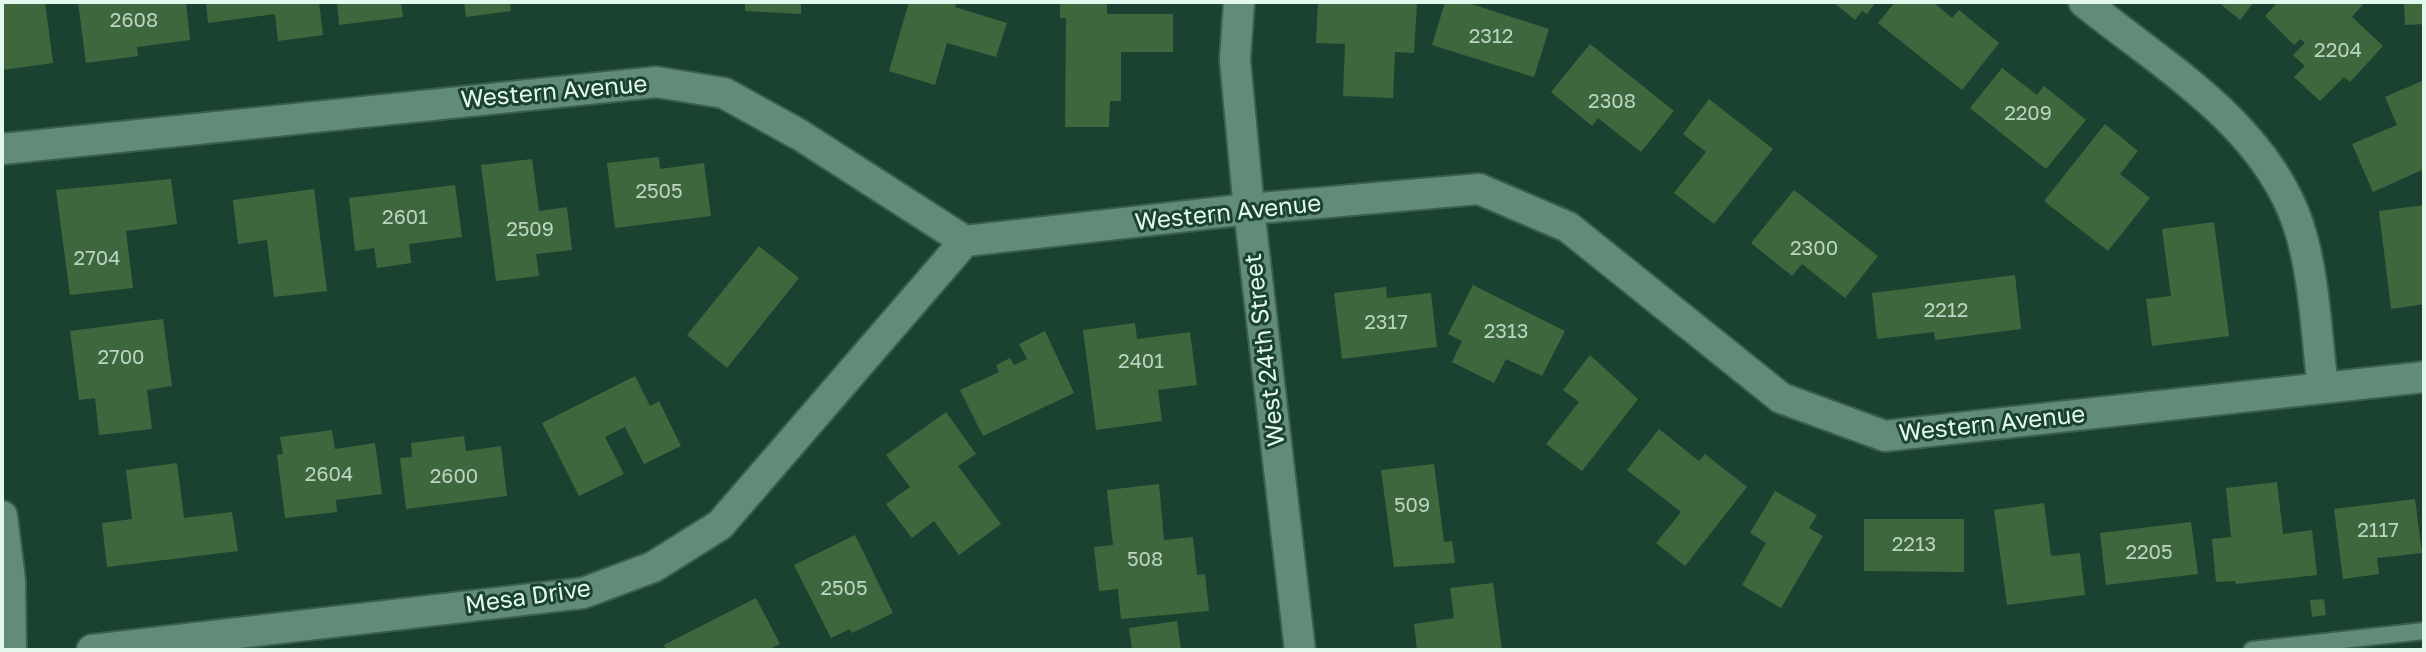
<!DOCTYPE html>
<html>
<head>
<meta charset="utf-8">
<style>
  body { margin:0 }
  #map { position:relative; width:2426px; height:652px; overflow:hidden; background:#1b4231; font-family:"Golos Text",sans-serif }
  canvas { display:block }
  .frame { position:absolute; inset:0; border:4px solid #e4f9ee; pointer-events:none }
</style>
</head>
<body>
<div id="map">
<canvas width="2426" height="652"></canvas>
<div class="frame"></div>
</div>
<script>
const ctx = document.querySelector('canvas').getContext('2d');
ctx.lineJoin = 'round';
function fill(path, color) {
  ctx.fillStyle = color;
  ctx.fill(path, 'evenodd');
}
function trace(path, color, width, dash) {
  ctx.strokeStyle = color;
  ctx.lineWidth = width;
  ctx.lineCap = dash ? 'butt' : 'round';
  ctx.setLineDash(dash || []);
  ctx.stroke(path);
}
function drawText(font, color, halo, rows, align = 'center') {
  ctx.font = font + ' "Golos Text",sans-serif';
  ctx.lineWidth = 6;
  ctx.setLineDash([]);
  ctx.textBaseline = 'middle';
  ctx.strokeStyle = halo;
  ctx.fillStyle = color;
  for (const [text, x, y, turn = 0] of rows) {
    ctx.save();
    ctx.translate(x, y);
    ctx.rotate((+turn || 0) * Math.PI / 180);
    ctx.textAlign = isNaN(turn) ? turn : align;
    if (halo) ctx.strokeText(text, 0, 0);
    ctx.fillText(text, 0, 0);
    ctx.restore();
  }
}
const building = new Path2D(`
  M2,2H45L53,63L2,70Z
  M78,2H186L190,40L137,47L138,56L86,63Z
  M206,2H319L323,35L278,41L275,14L208,23Z
  M337,2H401L403,17L339,25Z
  M464,2H510L511,11L466,17Z
  M745,2H801V14L745,11Z
  M909,2H956L955,7L1007,23L996,57L947,43L935,85L889,71Z
  M1060,2H1107V14H1173V52H1121V101H1110L1109,127H1065L1066,18H1060Z
  M1318,2H1417L1414,53L1395,52L1393,98L1343,96L1345,44L1316,43Z
  M1445,2H1465L1549,29L1534,77L1432,45Z
  M1833,2H1876L1867,14L1862,11L1855,20Z
  M1895,2H1933L1952,18L1959,10L1999,43L1962,90L1878,23Z
  M2218,2H2254L2240,20Z
  M2278,2H2365L2352,17L2383,46L2350,82L2344,77L2320,101L2294,77L2305,66L2293,55L2305,43L2300,39L2294,45L2265,16Z
  M2404,2H2424V24L2405,25Z
  M1590,44L1674,111L1641,152L1598,118L1592,126L1551,92Z
  M2002,68L2037,95L2044,86L2086,120L2046,169L1970,108Z
  M2424,80V169L2373,192L2352,144L2397,125L2385,97Z
  M1709,99L1773,149L1714,224L1674,193L1706,152L1683,134Z
  M2105,124L2138,151L2120,174L2150,198L2108,251L2044,201Z
  M659,157L660,169L704,163L711,216L615,228L607,163Z
  M532,159L539,211L567,207L572,250L536,254L539,276L496,281L481,165Z
  M171,179L177,224L126,231L133,288L70,295L56,190Z
  M455,185L462,237L409,244L411,263L377,268L374,248L355,251L349,198Z
  M314,189L327,291L274,297L267,240L238,244L233,200Z
  M1794,190L1878,256L1845,298L1802,264L1792,276L1751,243Z
  M2424,205V304L2391,309L2379,211Z
  M2214,222L2229,336L2152,346L2146,299L2171,296L2162,229Z
  M759,246L799,278L727,368L687,335Z
  M2015,275L2021,329L1935,340L1934,332L1877,339L1872,293Z
  M1473,285L1565,331L1542,376L1506,359L1494,383L1452,362L1462,341L1448,334Z
  M1386,287L1387,298L1431,293L1437,347L1342,359L1334,293Z
  M163,319L172,386L147,390L152,429L99,435L95,398L79,400L70,331Z
  M1135,323L1137,339L1190,332L1197,385L1158,390L1162,421L1096,430L1083,330Z
  M1045,331L1074,393L983,436L960,390L999,372L996,365L1010,358L1014,365L1027,359L1019,344Z
  M1590,355L1638,399L1582,471L1546,444L1579,402L1563,390Z
  M635,376L650,406L659,401L681,446L644,464L625,427L605,437L624,474L579,496L542,423Z
  M946,412L976,454L958,466L1001,524L959,555L934,521L912,538L886,504L910,487L886,455Z
  M1659,429L1699,461L1705,454L1747,487L1685,566L1656,543L1681,512L1627,470Z
  M332,430L335,449L375,443L382,494L336,500L337,512L285,518L277,455L283,454L280,437Z
  M464,436L466,451L501,446L507,496L406,509L400,458L412,457L411,443Z
  M177,463L184,518L232,512L238,551L107,567L102,523L132,519L126,470Z
  M1434,464L1444,542L1452,541L1455,563L1394,567L1381,470Z
  M2277,482L2283,534L2312,530L2317,575L2236,584L2235,581L2216,582L2212,539L2231,537L2226,488Z
  M1159,484L1164,540L1193,537L1197,575L1205,574L1209,611L1121,619L1118,589L1099,591L1094,547L1113,545L1107,490Z
  M1775,491L1817,515L1809,528L1823,536L1781,608L1742,585L1766,543L1750,533Z
  M2415,499L2422,553L2377,558L2379,574L2343,579L2334,509Z
  M2044,503L2051,556L2080,553L2085,595L2007,605L1994,510Z
  M1864,519H1964V572L1864,571Z
  M2191,522L2198,574L2106,585L2100,533Z
  M855,535L893,613L852,633L850,629L831,638L794,565Z
  M1493,583L1502,650H1417L1414,624L1454,618L1450,588Z
  M756,598L780,644L768,650H666L664,645Z
  M2324,599L2326,615L2312,617L2310,600Z
  M1177,621L1181,650H1132L1129,628Z`);
const lane = new Path2D(`
  M2252,650L2424,631`);
const street = new Path2D(`
  M1239,2L1235,60L1249,209L1300,650
  M2084,2C2162,65 2264,124 2298,224C2315,275 2316,334 2323,388
  M2,149L656,82L724,93L800,135L965,241L1249,209L1479,189L1568,227L1781,398L1885,436L2424,377
  M2,516L10,580L11,650
  M92,650L583,593L653,567L720,525L965,241`);
const numberNames = [
  ["2608",134,21],
  ["2312",1491,37],
  ["2204",2338,51],
  ["2308",1612,102],
  ["2209",2028,114],
  ["2505",659,192],
  ["2601",405,218],
  ["2509",530,230],
  ["2300",1814,249],
  ["2704",97,259],
  ["2212",1946,311],
  ["2317",1386,323],
  ["2313",1506,332],
  ["2700",121,358],
  ["2401",1141,362],
  ["2604",329,475],
  ["2600",454,477],
  ["509",1412,506],
  ["2117",2378,531],
  ["2213",1914,545],
  ["2205",2149,553],
  ["508",1145,560],
  ["2505",844,589]
];
const streetNames = [
  ["Western Avenue",554,92,-5],
  ["Western Avenue",1228,213,-6],
  ["West 24th Street",1265,350,-97],
  ["Western Avenue",1992,424,-6],
  ["Mesa Drive",528,597,-8]
];
fill(building, '#3f673e');
trace(lane, '#3b5e50', 20);
trace(street, '#3b5e50', 34);
trace(lane, '#638c78', 16);
trace(street, '#638c78', 30);
drawText('20px', '#bbd4c2', null, numberNames);
drawText('24px', '#e4f9ee', '#1b4231', streetNames);
</script>
</body>
</html>
